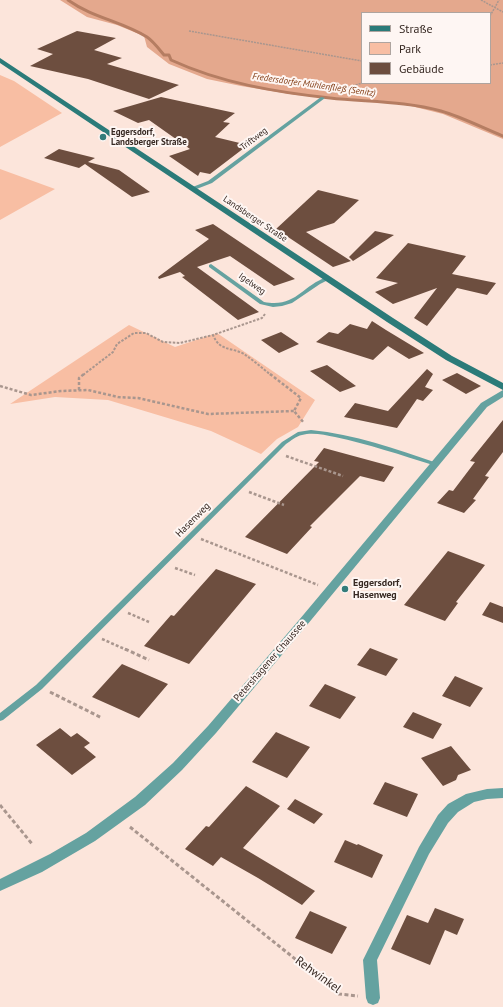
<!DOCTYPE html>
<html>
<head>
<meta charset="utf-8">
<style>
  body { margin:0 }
  #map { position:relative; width:503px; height:1007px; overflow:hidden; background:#fce5db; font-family:"PT Sans",sans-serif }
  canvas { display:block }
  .legend { position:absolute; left:361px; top:12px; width:130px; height:72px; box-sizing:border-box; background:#fef6f3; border:1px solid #aea49f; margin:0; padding:5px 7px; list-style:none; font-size:12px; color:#362822 }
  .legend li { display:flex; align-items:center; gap:8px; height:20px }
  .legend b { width:20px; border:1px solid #aea49f }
</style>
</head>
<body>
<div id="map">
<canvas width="503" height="1007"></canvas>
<ul class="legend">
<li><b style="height:5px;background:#2b7b79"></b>Straße</li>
<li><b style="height:11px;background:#f8bea3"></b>Park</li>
<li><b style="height:11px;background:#6d4e3f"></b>Gebäude</li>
</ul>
</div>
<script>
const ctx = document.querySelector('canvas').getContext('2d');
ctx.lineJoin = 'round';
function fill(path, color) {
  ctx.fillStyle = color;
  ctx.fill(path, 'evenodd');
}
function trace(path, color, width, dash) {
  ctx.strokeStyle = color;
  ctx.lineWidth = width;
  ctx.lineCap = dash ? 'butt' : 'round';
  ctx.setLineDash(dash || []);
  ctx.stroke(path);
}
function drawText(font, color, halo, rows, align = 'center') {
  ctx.font = font + ' "PT Sans",sans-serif';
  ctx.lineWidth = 4;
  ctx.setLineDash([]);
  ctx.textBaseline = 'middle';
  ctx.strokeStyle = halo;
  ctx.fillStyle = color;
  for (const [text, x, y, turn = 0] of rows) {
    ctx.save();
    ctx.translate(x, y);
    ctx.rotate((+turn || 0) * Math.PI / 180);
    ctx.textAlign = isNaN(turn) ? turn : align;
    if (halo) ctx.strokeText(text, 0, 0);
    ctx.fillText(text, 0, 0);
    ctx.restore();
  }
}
const green = new Path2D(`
  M0,75L14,81L62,113L0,147Z
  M0,169L55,189L0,220Z
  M129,325L175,347L217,333L315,400L298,427L277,439L261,454L211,431L108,400L55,397L10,404Z`);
const forest = new Path2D(`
  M60,0H503V139L443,114L411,106L383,101L296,95L241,86L207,79L169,64L147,47L144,36L117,25L87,17ZM362,13H490V83H362Z`);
const stream = new Path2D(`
  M68,0C93,18 121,21 147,37C153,41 159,49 164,55H169L171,60C221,83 275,92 330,98C366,102 406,101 441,111C462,117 483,128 503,136`);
const building = new Path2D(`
  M77,31L116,38L94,50L122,58L107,64L179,85L149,99L88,79L30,66L53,54L37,49Z
  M161,97L235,113L223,122L230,123L215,137L248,145L210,174L200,172L198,176L169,156L190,149L149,120L138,123L113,111Z
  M59,149L95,158L88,162L119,170L150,192L132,197L85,164L79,168L44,158Z
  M318,190L359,200L334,223L306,232L351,261L333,267L276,229Z
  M213,224L295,279L274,286L230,256L197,267L259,312L238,320L182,277L185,276L180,272L159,279L158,277L209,239L195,230Z
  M375,231L394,235L353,261L349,257Z
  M408,243L466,256L452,274L496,283L487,295L457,288L427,326L414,318L437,288L393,304L375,292L398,283L376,278Z
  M372,321L386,330L424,353L409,359L388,346L373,360L316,342L329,332L338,334L350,324L367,329Z
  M281,332L299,344L279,353L261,340Z
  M327,365L356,386L340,392L310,371Z
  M427,369L433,374L425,387L433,390L423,401L417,399L397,428L344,417L355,403L388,411Z
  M457,373L481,386L466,394L442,380Z
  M503,420V452L485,476L489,477L473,499L476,500L464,513L437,503L449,490L453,491L475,462L470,461Z
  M324,448L394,467L384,482L360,476L310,526L312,527L287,554L245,537L319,462L314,461Z
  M448,551L485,565L456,602L458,603L445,621L404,605Z
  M216,569L256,584L189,664L144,646L171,615L174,616Z
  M490,602L503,607V623L482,615Z
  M370,648L398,659L386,676L357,665Z
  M122,664L168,684L139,718L92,697Z
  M455,676L483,688L470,707L442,696Z
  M325,684L356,697L340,719L309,706Z
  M413,712L442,724L433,739L403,727Z
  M60,728L71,737L77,733L90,743L84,747L96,757L72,775L36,745Z
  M276,732L310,747L287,778L252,762Z
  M451,746L471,770L458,775L456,780L443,786L421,758Z
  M385,782L418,794L407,817L373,804Z
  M246,786L280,806L243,848L315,891L302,905L258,878L221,857L213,866L185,849L206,826L209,827Z
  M295,799L323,814L314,824L287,809Z
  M345,840L357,845L358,844L383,855L372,878L334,862Z
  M435,908L464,919L457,935L445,930L430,965L391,949L407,915L428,923Z
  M310,911L347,927L332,954L295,938Z`);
const pathFar3 = new Path2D(`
  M481,0L503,12
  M490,16L499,0
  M189,31L362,61
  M490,65L503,63
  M330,93L362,83`);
const pathFar2 = new Path2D(`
  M265,314L262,318L213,335C220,352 232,347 244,354C253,360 262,368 271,375
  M83,375L113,352L117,344L134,333H146L163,342L180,343L213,335`);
const pathFar1 = new Path2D(`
  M270,374L301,398L294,411L304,423
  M0,386L31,395L61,391L88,390L118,397L138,398L208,414L294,411
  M79,390V378L84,374
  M286,456L343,476
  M249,492L284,505
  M201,539L318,585
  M175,568L195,575
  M128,613L149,622
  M102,639L127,650`);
const path = new Path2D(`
  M125,649L149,660
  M50,692L102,718
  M0,805L33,845
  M130,827L339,994L358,996`);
const service = new Path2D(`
  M321,97L325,98L212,183L194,190H190V188L208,181Z
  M211,264L264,302C296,308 301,286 327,277L330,279L320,284L292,303L282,306L273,307L260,304L209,267V265Z
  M311,430C354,434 396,449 437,463L438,464L435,466L433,465C401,455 368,444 335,437C325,435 312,432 302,435C296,436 291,441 286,444L42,689L3,720L0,721V713L36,685L282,442L298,432Z`);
const minor = new Path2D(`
  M503,788V798L487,799L474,802L458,812L448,823L429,854L377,960L380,998L378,1003L373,1005L368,1003L366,998L363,960L419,847L438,815L448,804L466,794L487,789Z`);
const tertiary = new Path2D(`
  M503,390V397L487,407L307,625L216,733L182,770L145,805L95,841L42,872L0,891V879L50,854L86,833L135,797L173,763L208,726L299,620L481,403Z`);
const secondary = new Path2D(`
  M0,58L393,318L452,356L503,383V390L446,360L387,322L0,63Z`);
const markers = [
  [103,137,4,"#337c7a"],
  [345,589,4,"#337c7a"]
];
const farWaternames = [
  ["Fredersdorfer Mühlenfließ (Senitz)",314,85,8]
];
const farPoinames = [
  ["Eggersdorf,",111,132],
  ["Landsberger Straße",111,142]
];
const farStreetnames = [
  ["Triftweg",254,139,-37],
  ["Landsberger Straße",255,219,34],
  ["Igelweg",252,284,35]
];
const streetNames = [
  ["Hasenweg",193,520,-45],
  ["Petershagener Chaussee",270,661,-49]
];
const poiNames = [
  ["Eggersdorf,",353,583],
  ["Hasenweg",353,595]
];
const nearStreetnames = [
  ["Rehwinkel",318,975,36]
];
fill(green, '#f8bea3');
fill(forest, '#e4a88d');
trace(stream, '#b57d62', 3);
fill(building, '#6d4e3f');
trace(pathFar3, '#a9968e', 1.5, [2, 1]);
trace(pathFar2, '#a9968e', 2, [2.5, 1.5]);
trace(pathFar1, '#a9968e', 2.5, [3, 2]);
trace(path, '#a9968e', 3, [4, 2.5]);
fill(service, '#65a2a0');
fill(minor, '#65a2a0');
fill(tertiary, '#65a2a0');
fill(secondary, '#2b7b79');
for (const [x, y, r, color] of markers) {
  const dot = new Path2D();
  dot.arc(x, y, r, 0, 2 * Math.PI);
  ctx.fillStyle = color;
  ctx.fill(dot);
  trace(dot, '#fef6f3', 1.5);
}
drawText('italic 9px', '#803910', '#fef6f3', farWaternames);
drawText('bold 9px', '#362822', '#fef6f3', farPoinames, 'left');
drawText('9px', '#362822', '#fef6f3', farStreetnames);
drawText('10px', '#362822', '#fef6f3', streetNames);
drawText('bold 10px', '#362822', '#fef6f3', poiNames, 'left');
drawText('12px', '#362822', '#fef6f3', nearStreetnames);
</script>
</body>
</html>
